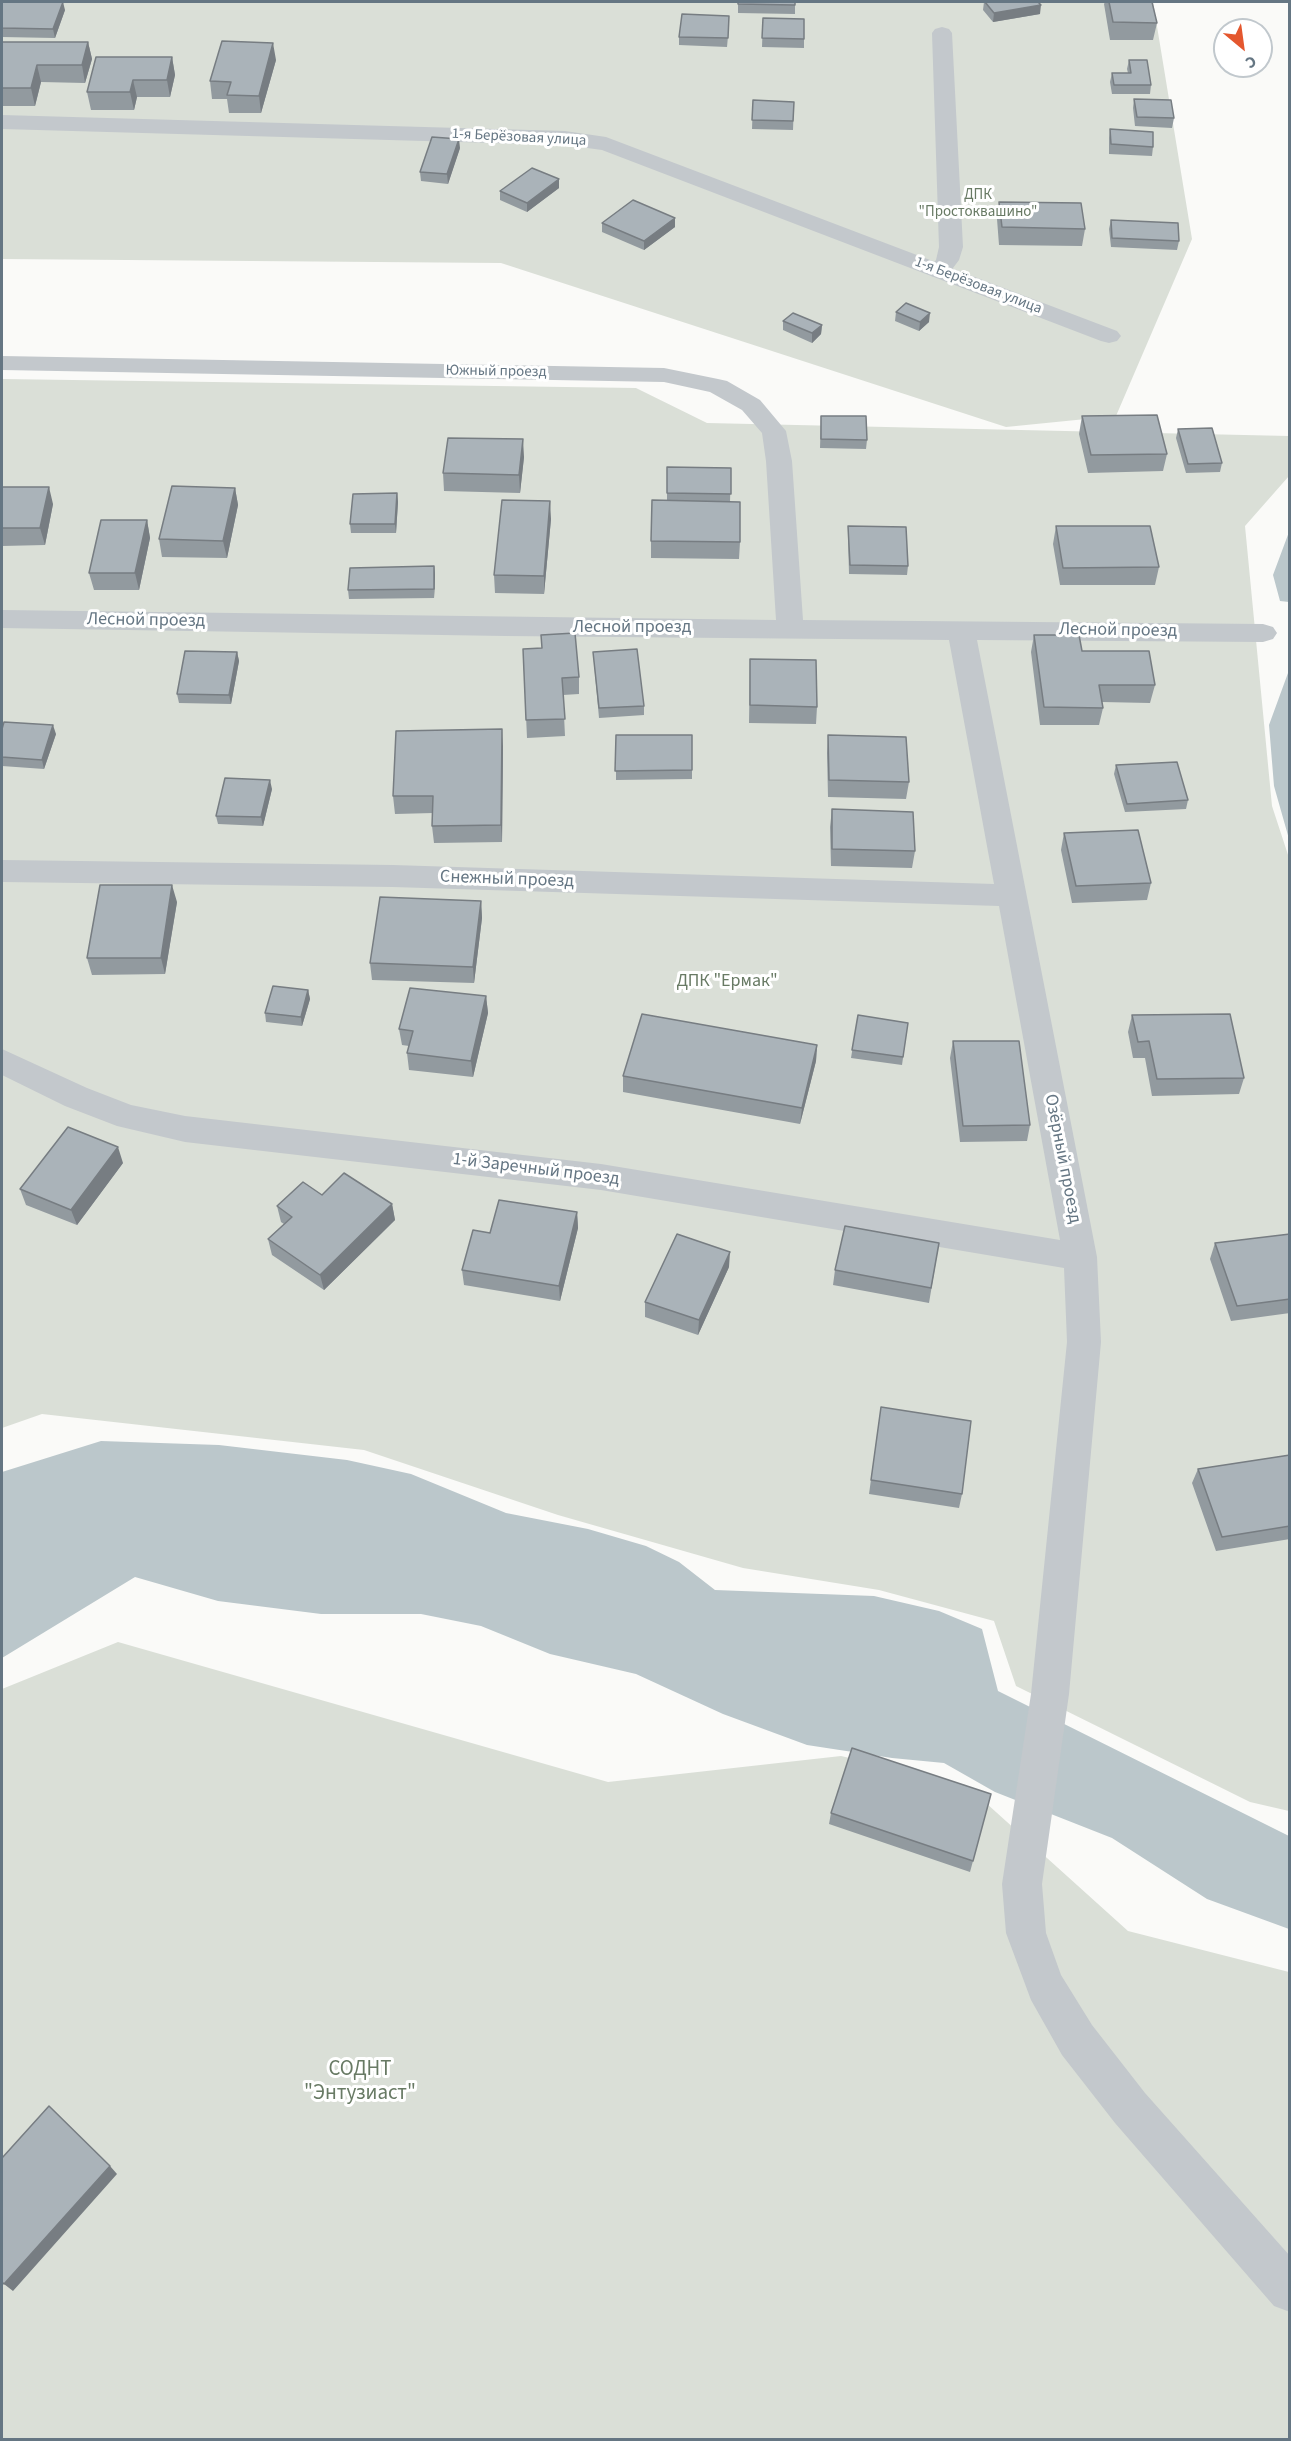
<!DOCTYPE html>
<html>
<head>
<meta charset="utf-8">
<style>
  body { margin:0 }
  #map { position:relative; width:1291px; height:2441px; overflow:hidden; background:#fafaf8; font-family:"Source Sans 3",sans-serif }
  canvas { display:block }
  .frame { position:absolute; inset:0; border:3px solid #657683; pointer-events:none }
  .north { position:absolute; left:1213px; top:18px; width:60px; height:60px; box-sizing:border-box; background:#fff; border:2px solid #c1c8cd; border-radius:50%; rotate:151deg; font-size:16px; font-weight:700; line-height:24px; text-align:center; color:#657683 }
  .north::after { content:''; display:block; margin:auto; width:21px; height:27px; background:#e4572e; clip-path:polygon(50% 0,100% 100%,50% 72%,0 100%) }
</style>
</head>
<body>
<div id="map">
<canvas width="1291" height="2441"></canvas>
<div class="frame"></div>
<div class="north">С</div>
</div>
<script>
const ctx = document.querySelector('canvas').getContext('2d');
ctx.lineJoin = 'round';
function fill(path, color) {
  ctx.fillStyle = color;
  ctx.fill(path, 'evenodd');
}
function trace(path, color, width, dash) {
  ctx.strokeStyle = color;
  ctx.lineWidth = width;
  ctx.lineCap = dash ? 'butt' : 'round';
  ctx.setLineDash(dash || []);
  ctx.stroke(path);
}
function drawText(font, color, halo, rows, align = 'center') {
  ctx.font = font + ' "Source Sans 3",sans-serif';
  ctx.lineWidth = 6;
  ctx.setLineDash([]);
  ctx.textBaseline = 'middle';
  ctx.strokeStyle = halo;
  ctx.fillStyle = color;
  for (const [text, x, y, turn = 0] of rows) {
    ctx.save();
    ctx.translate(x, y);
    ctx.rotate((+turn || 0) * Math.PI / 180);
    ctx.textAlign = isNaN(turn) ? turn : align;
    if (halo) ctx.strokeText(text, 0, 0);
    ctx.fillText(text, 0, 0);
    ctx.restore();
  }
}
const green = new Path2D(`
  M2,2H1153L1192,239L1116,416L1006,427L501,263L2,259Z
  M2,379L636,388L707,423L1289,436V476L1245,526L1272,806L1290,861L1289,1811L1250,1802L1016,1686L994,1621L879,1590L743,1568L558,1515L364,1450L42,1414L2,1428Z
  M118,1642L608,1782L841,1756L966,1785L1128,1931L1289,1972V2439L2,2440V1689Z`);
const water = new Path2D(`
  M1289,532V602L1280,601L1273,575Z
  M1288,673H1289V839L1274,786L1269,725Z
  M101,1441L219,1445L347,1460L411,1474L506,1513L588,1529L646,1546L679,1562L715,1590L874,1596L939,1611L982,1629L998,1691L1289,1836V1929L1207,1899L1112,1838L995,1792L944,1763L892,1758L807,1745L723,1714L636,1674L550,1654L481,1626L421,1614H321L218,1601L135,1577L2,1658V1472Z`);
const service = new Path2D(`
  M942,27L949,29L952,33L963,247L959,260L947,276L939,278L931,276L927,271L936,260L939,247L932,33L935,29Z`);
const minor = new Path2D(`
  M2,115L565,131L606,137L1117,331L1121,336L1117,341L1109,343L1101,341L602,150L565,145L2,129Z
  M2,356L664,368L718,379L727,381L760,400L786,431L792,461L803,620L1263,624L1273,627L1277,633L1273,639L1263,642L977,640L1097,1257L1101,1342L1069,1694L1042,1884L1046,1933L1061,1975L1092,2025L1145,2093L1290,2256V2312L1274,2306L1115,2123L1062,2055L1031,2000L1006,1933L1002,1884L1031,1694L1067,1342L1064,1268L601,1190L185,1142L117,1126L65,1106L2,1075V1049L87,1088L131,1105L185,1116L601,1164L1060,1240L999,906L393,887L2,882V860L393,865L994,884L949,640L505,636L2,628V610L776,620L766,461L762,433L742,410L710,392L664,382L2,370Z`);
const wall = new Path2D(`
  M2,2L65,10L55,38L2,37Z
  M738,2H795V14L738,13Z
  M984,2H1038L1040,14L993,22L983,10Z
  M1105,2H1152L1157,23L1153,40H1110L1104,4Z
  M763,18L804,39V48L762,47Z
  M729,25L727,47L679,45V37Z
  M2,42H88L92,59L85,83L41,82L35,106H2Z
  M172,57L175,75L170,97H137L134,110H91L87,92Z
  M276,60L261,113H229L227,99H212L210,81Z
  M1129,60L1151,85L1150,94H1112L1110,82L1112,73H1128L1127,69Z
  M1134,99L1174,118L1172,128L1135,126L1133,108Z
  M753,100L794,102L793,130L752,129Z
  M1110,129L1153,147L1152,156L1109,154V138Z
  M460,148L448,184L421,181L420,172Z
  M559,188L527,212L500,200V191Z
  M999,202L1085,229L1082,246L999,245L997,219Z
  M1111,220L1179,241L1177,250L1111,247L1109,229Z
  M602,223L675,227L644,250L602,232Z
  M896,312L929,322L919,331L895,321Z
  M783,321L822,325L821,334L812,343L783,330Z
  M821,416L867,440L866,449L820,448Z
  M1082,416L1167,454L1163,471L1088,473L1079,434Z
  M1178,429L1222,463L1220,472L1186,473L1176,438Z
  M524,457L520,493L444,491L443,473Z
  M667,467L731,468L730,502L740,542L739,559L651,558V541L667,501Z
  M2,487L53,504L45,545L2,546Z
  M235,488L238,505L227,558L162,557L159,539Z
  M397,493L398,502L396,533H351L350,524Z
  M551,519L544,594L495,593L494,575Z
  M147,520L150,538L139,590H94L89,573Z
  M848,526L908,566L907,575L849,574L848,535Z
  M1056,526L1159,567L1155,585H1060L1053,544Z
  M434,566L435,575L434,598L349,599L348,590Z
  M1034,635L1155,685L1150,703L1102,702L1103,708L1099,725H1040L1031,652Z
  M523,649L579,677V694L563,695L565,736L527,738Z
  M237,652L239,661L231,704L179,703L177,694Z
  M593,652L644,706V715L599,718Z
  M750,659L817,707L816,724L749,723Z
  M2,729L56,734L44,769L2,766Z
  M616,735H692V779L616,780Z
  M828,735L909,782L906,799L828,797L827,753Z
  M503,746L502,842L434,843L432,826L433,813L395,814L393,796Z
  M1116,765L1188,800L1186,809L1125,812L1114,774Z
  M272,789L263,826L218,824L216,816Z
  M832,809L915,851L912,868L831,866L830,827Z
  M1064,833L1151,883L1147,900L1072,903L1061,850Z
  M481,901L482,918L474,983L372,980L370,963Z
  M177,902L165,974L92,975L87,958Z
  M308,990L310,999L302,1026L266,1022L265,1013Z
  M486,996L488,1013L473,1077L409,1070L407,1053L409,1046L402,1045L399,1029Z
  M858,1015L908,1023L902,1065L851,1058Z
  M1132,1015L1244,1078L1239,1094L1152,1096L1145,1058H1133L1128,1032Z
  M953,1041L1030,1125L1027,1141L960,1142L950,1058Z
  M817,1045L816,1061L800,1124L623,1092V1076Z
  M123,1163L77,1225L26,1205L20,1189Z
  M322,1195L392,1204L395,1220L324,1290L272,1255L268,1239L284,1224L281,1222L277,1206Z
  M577,1212L578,1228L560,1301L464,1285L462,1270Z
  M1290,1234V1313L1231,1321L1210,1259L1215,1243Z
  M939,1243L929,1303L833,1285L835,1270Z
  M729,1267L698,1335L645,1317V1302Z
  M881,1407L962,1494L959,1508L869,1494Z
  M1290,1455V1539L1216,1551L1192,1483L1198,1469Z
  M831,1813L973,1861L970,1872L829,1824Z`);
const shadedWall = new Path2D(`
  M63,2L65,10L55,38L53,29Z
  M1041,5L1040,14L993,22L994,13Z
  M88,42L92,59L85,83L82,65Z
  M273,43L276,60L261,113L259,96Z
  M172,57L175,75L170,97L167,80Z
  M37,65L41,82L35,106L31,88Z
  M133,80L137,97L134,110L130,92Z
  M459,139L460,148L448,184L447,174Z
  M559,179V188L527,212V203Z
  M675,218V227L644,250V241Z
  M930,313L929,322L919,331L920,322Z
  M822,325L821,334L812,343V333Z
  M523,439L524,457L520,493L519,475Z
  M49,487L53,504L45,545L40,528Z
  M235,488L238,505L227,558L223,541Z
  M397,493L398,502L396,533L395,524Z
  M550,501L551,519L544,594V576Z
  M147,520L150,538L139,590L135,573Z
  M434,566L435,575L434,598Z
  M237,652L239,661L231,704L229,695Z
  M53,725L56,734L44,769L42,760Z
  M502,729L503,746L502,842L501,825Z
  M270,780L272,789L263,826L261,817Z
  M172,885L177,902L165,974L161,958Z
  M481,901L482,918L474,983L473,967Z
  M308,990L310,999L302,1026L301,1017Z
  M486,996L488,1013L473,1077L471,1061Z
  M817,1045L816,1061L800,1124L802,1108Z
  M118,1147L123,1163L77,1225L71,1210Z
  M392,1204L395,1220L324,1290L320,1275Z
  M577,1212L578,1228L560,1301L559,1286Z
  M730,1252L729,1267L698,1335L699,1320Z
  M110,2166L117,2174L13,2291L4,2284Z`);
const building = new Path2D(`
  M2,2H63L53,29L2,28Z
  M738,2H795V5L738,4Z
  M985,2H1038L1041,5L994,13Z
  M1109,2H1152L1157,23L1113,22Z
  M682,14L729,16L728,38L679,37Z
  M763,18L804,19V39L762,38Z
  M222,41L273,43L259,96L227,95L231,82L210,81Z
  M2,42H88L82,65H37L31,88H2Z
  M96,57H172L167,80H133L130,92H87Z
  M1129,60H1147L1151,85H1114L1112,73H1131Z
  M1134,99L1171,100L1174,118L1137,117Z
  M753,100L794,102L793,121L752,120Z
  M1110,129L1153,132V147L1111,144Z
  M432,137L459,139L447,174L420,172Z
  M532,168L559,179L527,203L500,191Z
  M633,200L675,218L644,241L602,223Z
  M999,202L1081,203L1085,229L1002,227Z
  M1111,220L1178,223L1179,241L1112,238Z
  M906,303L930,313L920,322L896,312Z
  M793,313L822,325L812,333L783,321Z
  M1157,415L1167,454L1091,455L1082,416Z
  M821,416H866L867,440L821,439Z
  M1212,428L1222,463L1188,464L1178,429Z
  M448,438L523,439L519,475L443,473Z
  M667,467L731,468V494L667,493Z
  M172,486L235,488L223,541L159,539Z
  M2,487H49L40,528H2Z
  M397,493L395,524H350L353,494Z
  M502,500L550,501L544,576L494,575Z
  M652,500L740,502V542L651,541Z
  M101,520H147L135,573H89Z
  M848,526L906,527L908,566L850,565Z
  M1056,526H1150L1159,567L1063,568Z
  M434,566V589L348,590L350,568Z
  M575,633L579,677L562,678L565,719L526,720L523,649L542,648L541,635Z
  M1034,635H1079L1082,651H1149L1155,685H1099L1103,708L1044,707Z
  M637,649L644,706L599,708L593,652Z
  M185,651L237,652L229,695L177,694Z
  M750,659L816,660L817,707L750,705Z
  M4,722L53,725L42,760L2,757V729Z
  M502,729L501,825L432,826L433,796H393L396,731Z
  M616,735H692V770L615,771Z
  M828,735L906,737L909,782L829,780Z
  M1177,762L1188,800L1127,804L1116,765Z
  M225,778L270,780L261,817L216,816Z
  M832,809L913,812L915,851L832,849Z
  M1138,830L1151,883L1076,886L1064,833Z
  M100,885H172L161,958H87Z
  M380,897L481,901L473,967L370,963Z
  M273,986L308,990L301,1017L265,1013Z
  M410,988L486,996L471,1061L407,1053L413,1031L399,1029Z
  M642,1014L817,1045L802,1108L623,1076Z
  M1230,1014L1244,1078L1157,1079L1149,1041L1138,1042L1132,1015Z
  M858,1015L908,1023L903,1057L852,1050Z
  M953,1041H1019L1030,1125L963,1126Z
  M68,1127L118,1147L71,1210L20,1189Z
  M344,1173L392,1204L320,1275L268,1239L292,1217L277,1206L303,1182L322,1195Z
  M499,1200L577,1212L559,1286L462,1270L473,1230L490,1233Z
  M845,1226L939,1243L931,1288L835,1270Z
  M677,1234L730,1252L699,1320L645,1302Z
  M1290,1234V1299L1237,1306L1215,1243Z
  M881,1407L971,1421L962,1494L871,1480Z
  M1290,1455V1526L1222,1537L1198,1469Z
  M852,1748L991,1794L973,1861L831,1813Z
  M49,2106L110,2166L4,2284L2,2282V2158Z`);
const farStreetnames = [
  ["1-я Берёзовая улица",519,138,3],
  ["1-я Берёзовая улица",978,286,21],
  ["Южный проезд",496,372,1]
];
const farParknames = [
  ["ДПК",978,196],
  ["\"Простоквашино\"",978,213]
];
const streetNames = [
  ["Лесной проезд",146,621,1],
  ["Лесной проезд",632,628],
  ["Лесной проезд",1118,631,1],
  ["Снежный проезд",507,880,2],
  ["Озёрный проезд",1062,1159,79],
  ["1-й Заречный проезд",536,1170,7]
];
const parkNames = [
  ["ДПК \"Ермак\"",727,982]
];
const nearParknames = [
  ["СОДНТ",360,2070],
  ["\"Энтузиаст\"",360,2094]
];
fill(green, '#dadfd7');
fill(water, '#bbc7cb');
fill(service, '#c3c8cc');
fill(minor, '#c3c8cc');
fill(wall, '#929a9f');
fill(shadedWall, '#777d82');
fill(building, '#aab3b9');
trace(building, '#777d82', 1.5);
drawText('15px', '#657683', '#fff', farStreetnames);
drawText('15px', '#687a64', '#fff', farParknames);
drawText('18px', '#657683', '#fff', streetNames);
drawText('18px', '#687a64', '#fff', parkNames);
drawText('21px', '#687a64', '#fff', nearParknames);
</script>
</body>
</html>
